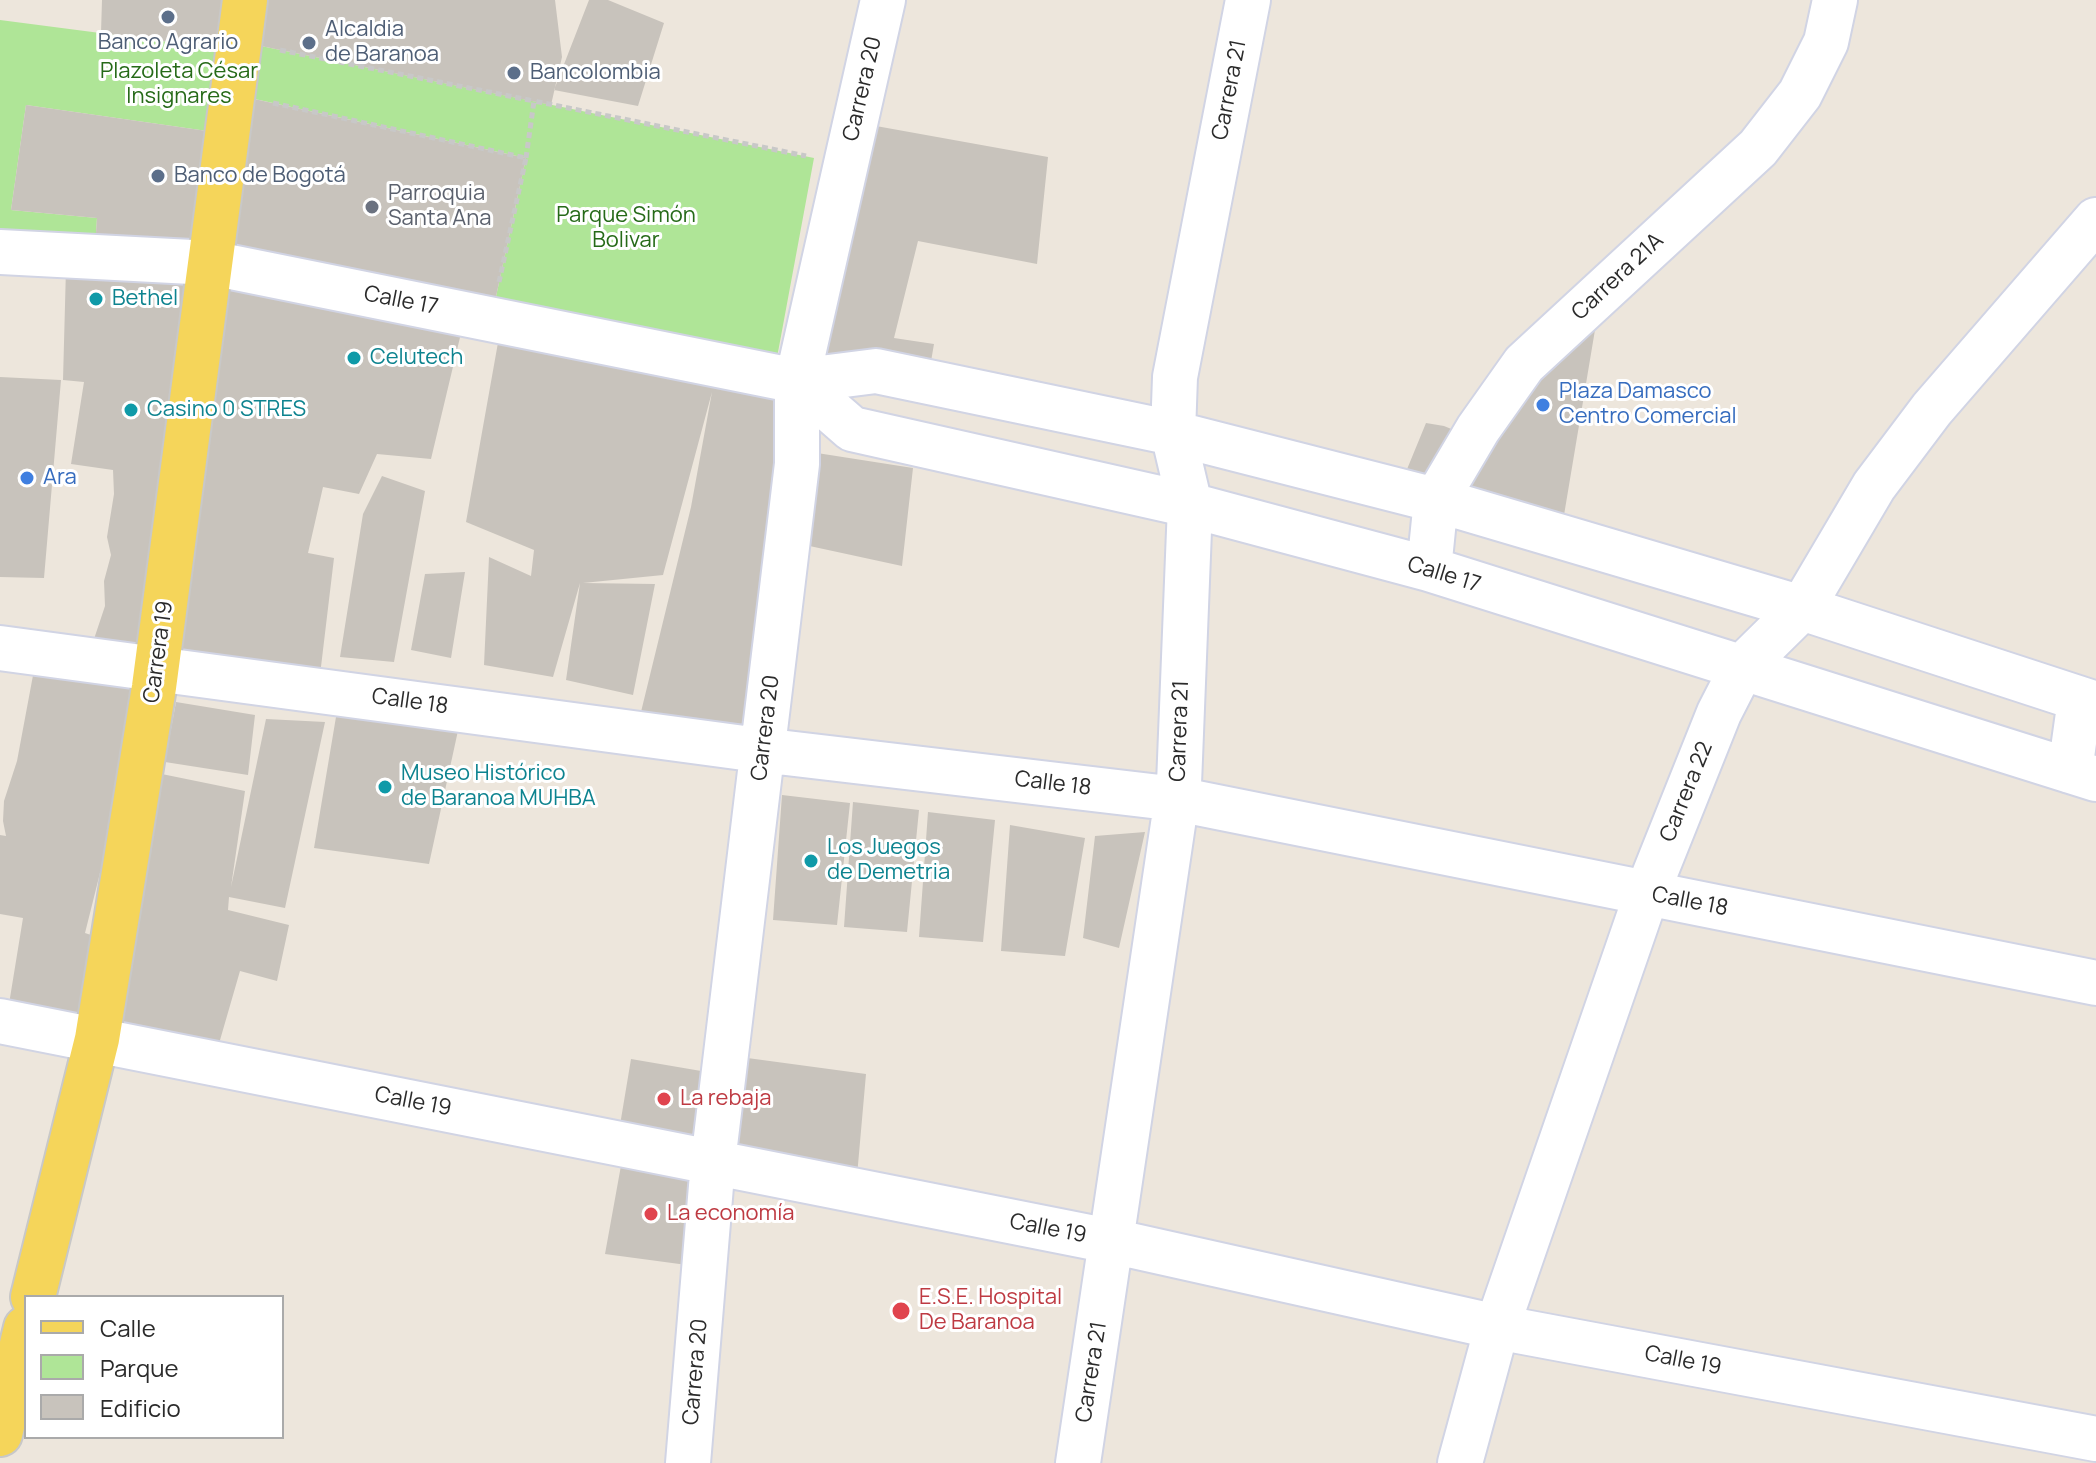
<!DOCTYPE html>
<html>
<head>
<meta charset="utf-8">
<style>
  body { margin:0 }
  #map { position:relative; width:2096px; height:1463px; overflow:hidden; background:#ede6dc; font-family:Manrope,sans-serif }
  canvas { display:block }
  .legend { position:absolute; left:24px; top:1295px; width:260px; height:144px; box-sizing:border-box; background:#fff; border:2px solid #aaa; margin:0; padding:10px 14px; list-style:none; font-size:24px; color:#2b2b2b }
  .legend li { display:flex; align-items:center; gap:16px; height:40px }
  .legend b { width:40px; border:2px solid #aaa }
</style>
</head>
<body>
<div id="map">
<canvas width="2096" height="1463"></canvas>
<ul class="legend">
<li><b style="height:10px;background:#f5d55a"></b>Calle</li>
<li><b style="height:22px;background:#afe597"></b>Parque</li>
<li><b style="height:22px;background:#c8c3bc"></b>Edificio</li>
</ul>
</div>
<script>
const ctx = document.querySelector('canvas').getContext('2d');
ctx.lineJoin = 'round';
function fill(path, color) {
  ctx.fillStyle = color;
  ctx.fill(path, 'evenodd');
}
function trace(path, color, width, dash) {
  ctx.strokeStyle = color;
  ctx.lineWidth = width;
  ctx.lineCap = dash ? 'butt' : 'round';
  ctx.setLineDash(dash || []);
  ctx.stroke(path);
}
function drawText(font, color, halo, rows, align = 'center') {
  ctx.font = font + ' Manrope,sans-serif';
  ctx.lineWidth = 6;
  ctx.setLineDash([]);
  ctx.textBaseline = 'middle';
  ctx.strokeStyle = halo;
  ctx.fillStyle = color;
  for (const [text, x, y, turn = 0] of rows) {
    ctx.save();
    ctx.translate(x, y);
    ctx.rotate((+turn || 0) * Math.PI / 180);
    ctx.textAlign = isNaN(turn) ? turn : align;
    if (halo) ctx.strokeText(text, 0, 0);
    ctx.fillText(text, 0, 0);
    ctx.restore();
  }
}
const green = new Path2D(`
  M0,20L231,50L221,133L26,105L11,210L97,218L95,247L0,241Z
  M251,44L814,158L776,363L492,315L526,158L250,98Z`);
const building = new Path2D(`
  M102,0H235L231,50L101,33Z
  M255,0H555L562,57L551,105L251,44Z
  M589,0H608L664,23L638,106L554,90Z
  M245,97L526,158L492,315L222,256Z
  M26,105L221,133L204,253L95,247L97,218L11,210Z
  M876,126L1048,157L1037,264L918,241L894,338L934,344L929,373L823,368Z
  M66,268L201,272L147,651L92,645L105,606L104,581L111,555L107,537L114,494L113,470L71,464L84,382L63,380Z
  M220,275L462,329L431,459L377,454L359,494L323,487L308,553L334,558L320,675L170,656Z
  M1599,306L1562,527L1451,496L1478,440Z
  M499,337L777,399L780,465L747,730L640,716L691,507L712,392L663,575L583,583L655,584L633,695L566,680L580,583L553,677L484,665L489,557L531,576L534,550L466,522Z
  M0,377L61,380L44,578L0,577Z
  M1426,423L1444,426L1466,435L1435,489L1403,479Z
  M817,453L913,468L902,566L805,545Z
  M382,476L425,491L394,662L340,657L363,514Z
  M465,572L451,658L411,650L425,574Z
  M34,670L141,684L101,869L85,933L97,937L78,1021L9,1004L23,918L0,914V835L6,836L3,821L4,801L17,761Z
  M176,702L255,715L248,775L165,762Z
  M337,711L459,726L429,864L314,848Z
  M266,719L325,722L285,908L229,897L228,910L289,925L277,981L240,971L218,1047L113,1027L152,772L245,791L231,887Z
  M782,795L850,803L837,925L773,920Z
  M853,802L919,810L907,932L844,927Z
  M928,812L995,820L983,942L919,937Z
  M1010,825L1085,838L1065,956L1001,951Z
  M1145,832L1119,948L1083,938L1095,836Z
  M740,1057L866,1074L857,1176L730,1151Z
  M631,1059L707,1072L698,1141L620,1125Z
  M622,1160L693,1174L687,1265L605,1254Z`);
const path = new Path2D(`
  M280,50L534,101
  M273,103L526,158L499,282
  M526,158L534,101L806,156`);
const minor = new Path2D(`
  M0,252L211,263L797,381L876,371L1173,433L1447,503L1802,608L2096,704
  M797,381L852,429L1190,505L1429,569L2096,779
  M1429,569L1436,500L1478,429L1524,364L1758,148L1800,94L1826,42L1835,0
  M0,648L744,748L1177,799L2096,983
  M2070,771L2080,699
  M0,1021L1125,1244L1497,1327L2096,1439
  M688,1463L713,1162L797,464V381L883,0
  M1078,1463L1179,784L1190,505L1173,433L1175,377L1248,0
  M1460,1463L1497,1327L1647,893L1719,713L1743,666L1802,608L1874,486L1932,409L2096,220`);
const major = new Path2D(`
  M33,1297L97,1039L154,687L245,0
  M0,1434L26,1328`);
const markers = [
  [168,17,8,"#5c6f8a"],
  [309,43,8,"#5c6f8a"],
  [514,73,8,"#5c6f8a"],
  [158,176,8,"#5c6f8a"],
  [372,207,8,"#6b7280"],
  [96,299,8,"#0f9aa8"],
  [354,358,8,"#0f9aa8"],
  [1543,405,8,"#3f7fe0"],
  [131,410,8,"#0f9aa8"],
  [27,478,8,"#3f7fe0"],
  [385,787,8,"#0f9aa8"],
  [811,861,8,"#0f9aa8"],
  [664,1099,8,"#e0444e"],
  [651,1214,8,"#e0444e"],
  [901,1311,10,"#e0444e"]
];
const serviceNames = [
  ["Alcaldia",325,30],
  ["de Baranoa",325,55],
  ["Banco Agrario",168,43,"center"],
  ["Bancolombia",530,73],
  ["Banco de Bogotá",174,176]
];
const parkNames = [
  ["Plazoleta César",179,72],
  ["Insignares",179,97],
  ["Parque Simón",626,216],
  ["Bolivar",626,241]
];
const streetNames = [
  ["Carrera 20",863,89,-77],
  ["Carrera 21",1230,90,-79],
  ["Carrera 21A",1618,277,-43],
  ["Calle 17",401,301,11],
  ["Calle 17",1444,575,17],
  ["Carrera 19",159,652,-82],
  ["Calle 18",410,702,8],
  ["Carrera 20",766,728,-83],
  ["Carrera 21",1180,731,-88],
  ["Calle 18",1053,784,7],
  ["Carrera 22",1687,792,-68],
  ["Calle 18",1690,902,11],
  ["Calle 19",413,1102,11],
  ["Calle 19",1048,1229,11],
  ["Calle 19",1683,1361,11],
  ["Carrera 20",696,1372,-85],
  ["Carrera 21",1092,1372,-81]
];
const worshipNames = [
  ["Parroquia",388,194],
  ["Santa Ana",388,219]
];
const cultureNames = [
  ["Bethel",112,299],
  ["Celutech",370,358],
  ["Casino 0 STRES",147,410],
  ["Museo Histórico",401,774],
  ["de Baranoa MUHBA",401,799],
  ["Los Juegos",827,848],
  ["de Demetria",827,873]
];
const shopNames = [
  ["Plaza Damasco",1559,392],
  ["Centro Comercial",1559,417],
  ["Ara",43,478]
];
const healthNames = [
  ["La rebaja",680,1099],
  ["La economía",667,1214],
  ["E.S.E. Hospital",919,1298],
  ["De Baranoa",919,1323]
];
fill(green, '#afe597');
fill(building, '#c8c3bc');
trace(minor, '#d1d4e4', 48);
trace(major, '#c8c8c8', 48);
trace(path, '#c8c8c8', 5, [6, 4]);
trace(minor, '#fff', 44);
trace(major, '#f5d55a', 44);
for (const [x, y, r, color] of markers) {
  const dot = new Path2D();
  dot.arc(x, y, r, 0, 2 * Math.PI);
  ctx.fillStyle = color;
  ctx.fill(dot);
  trace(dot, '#fff', 3);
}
drawText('22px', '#4e5e75', '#fff', serviceNames, 'left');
drawText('22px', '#266a18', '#fff', parkNames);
drawText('22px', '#2b2b2b', '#fff', streetNames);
drawText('22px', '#5b616d', '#fff', worshipNames, 'left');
drawText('22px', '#0d838f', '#fff', cultureNames, 'left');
drawText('22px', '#366cbe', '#fff', shopNames, 'left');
drawText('22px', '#be3a42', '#fff', healthNames, 'left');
</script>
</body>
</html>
